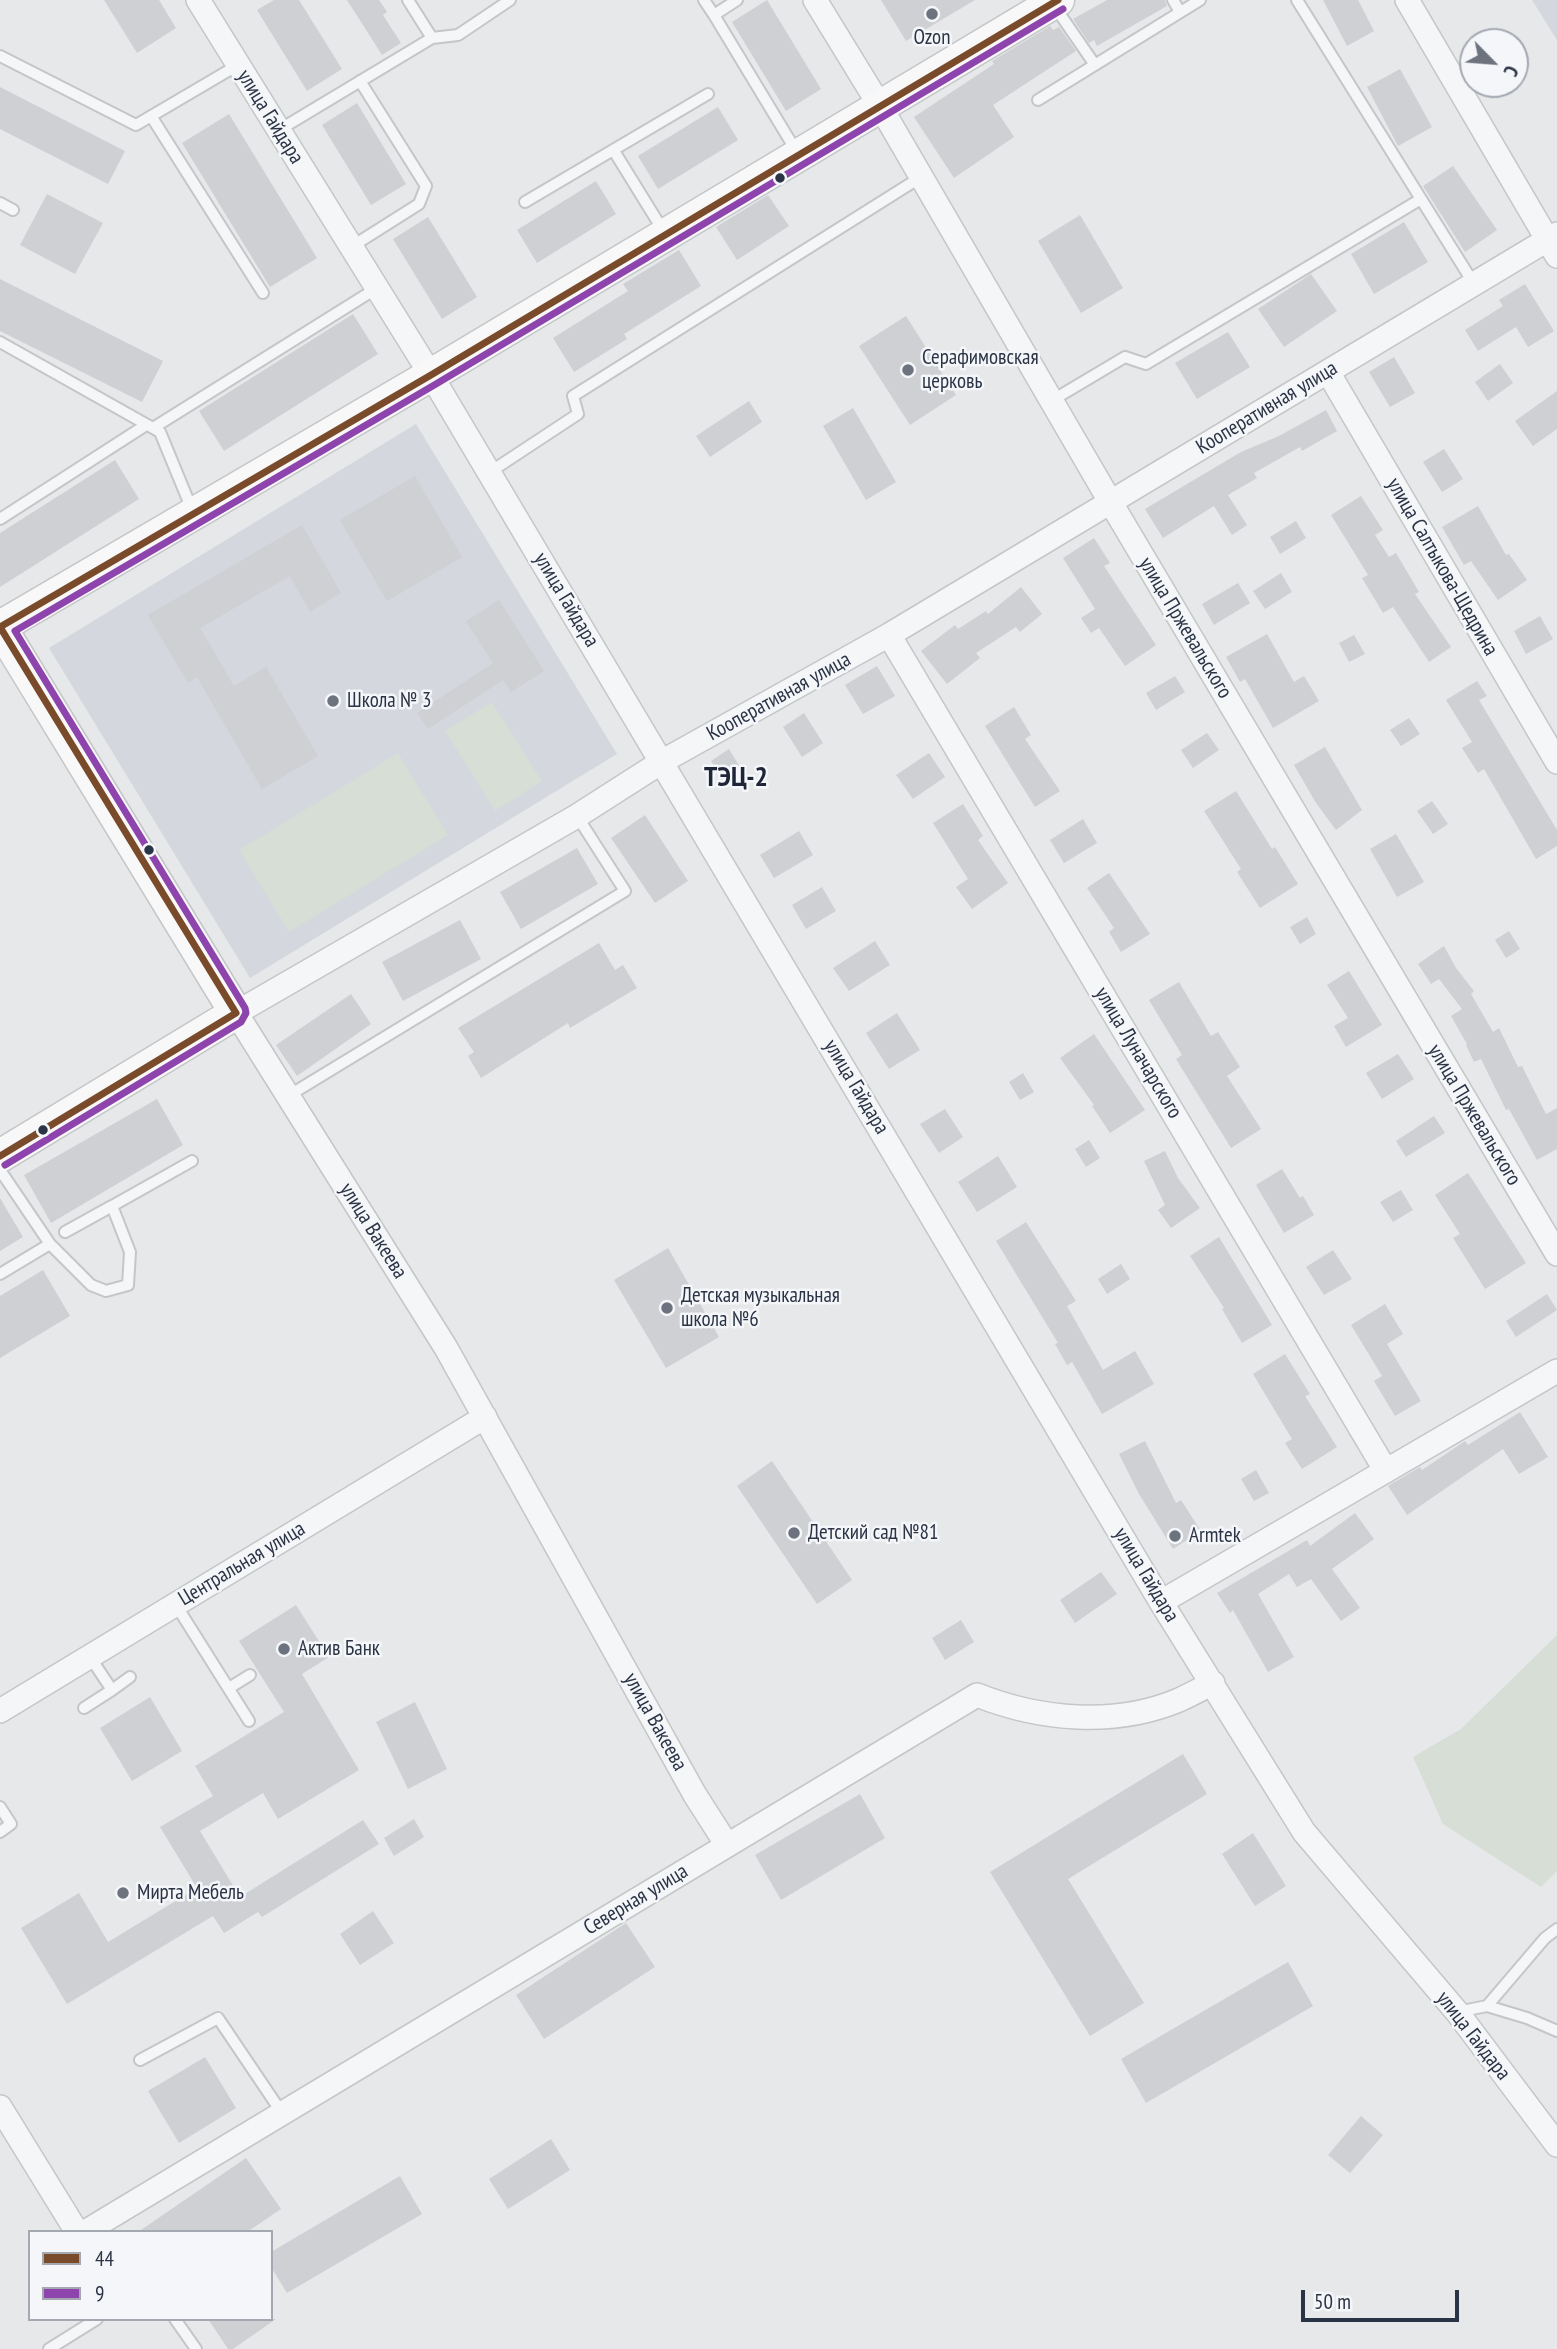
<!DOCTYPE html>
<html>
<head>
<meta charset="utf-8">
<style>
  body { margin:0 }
  #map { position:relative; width:1557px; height:2349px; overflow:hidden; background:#e6e8ea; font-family:"PT Sans Narrow",sans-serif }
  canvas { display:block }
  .legend { position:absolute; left:28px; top:2230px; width:245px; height:91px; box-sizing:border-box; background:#f4f6f9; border:2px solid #a4a8b1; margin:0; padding:9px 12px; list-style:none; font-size:21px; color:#2b3445 }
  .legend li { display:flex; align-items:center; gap:14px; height:35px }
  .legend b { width:35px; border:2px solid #a4a8b1 }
  .north { position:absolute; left:1459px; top:28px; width:70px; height:70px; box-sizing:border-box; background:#f4f6f9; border:2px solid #a4a8b1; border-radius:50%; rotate:115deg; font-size:19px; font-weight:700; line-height:28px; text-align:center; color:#2b3445 }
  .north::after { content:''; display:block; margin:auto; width:24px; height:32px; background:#6c737f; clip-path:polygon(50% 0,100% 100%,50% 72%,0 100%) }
  .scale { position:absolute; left:1301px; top:2290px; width:158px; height:32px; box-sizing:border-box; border:4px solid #2b3445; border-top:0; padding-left:9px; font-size:21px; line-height:24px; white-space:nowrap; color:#2b3445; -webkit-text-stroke:5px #f4f6f9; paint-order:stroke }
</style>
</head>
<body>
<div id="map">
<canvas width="1557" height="2349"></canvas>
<ul class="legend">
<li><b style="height:9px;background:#7a4b2a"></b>44</li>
<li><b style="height:9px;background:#8e44ad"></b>9</li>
</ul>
<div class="north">С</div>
<div class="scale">50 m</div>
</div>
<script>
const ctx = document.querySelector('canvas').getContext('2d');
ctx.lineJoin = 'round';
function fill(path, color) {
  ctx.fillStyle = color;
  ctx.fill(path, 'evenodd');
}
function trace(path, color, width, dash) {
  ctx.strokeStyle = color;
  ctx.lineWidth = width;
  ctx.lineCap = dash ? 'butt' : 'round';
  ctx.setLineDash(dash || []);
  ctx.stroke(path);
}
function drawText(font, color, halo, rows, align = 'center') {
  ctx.font = font + ' "PT Sans Narrow",sans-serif';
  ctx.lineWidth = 5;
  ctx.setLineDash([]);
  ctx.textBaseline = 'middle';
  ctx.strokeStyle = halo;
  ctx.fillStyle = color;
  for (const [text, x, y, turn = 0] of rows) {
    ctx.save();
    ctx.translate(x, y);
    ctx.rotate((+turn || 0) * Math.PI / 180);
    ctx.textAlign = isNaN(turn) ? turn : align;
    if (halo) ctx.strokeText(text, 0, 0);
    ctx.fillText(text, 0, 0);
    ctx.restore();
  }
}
const built = new Path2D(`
  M1532,0H1557V40Z
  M416,424L617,754L250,978L49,648Z`);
const green = new Path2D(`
  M492,702L542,781L495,811L445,731Z
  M398,753L448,835L289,932L239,850Z
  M1557,1635V1871L1541,1887L1443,1824L1413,1757L1461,1729Z`);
const building = new Path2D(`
  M104,0H159L176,28L137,53Z
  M274,0H299L342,69L307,91L257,10Z
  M347,0H379L387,12L383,15L401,43L382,55Z
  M767,0L821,89L786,111L732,22Z
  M881,0H975L906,41Z
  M1107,0H1165L1167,6L1097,46L1094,40L1089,43L1073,19Z
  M1323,0H1358L1374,31L1347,46Z
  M1050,26L1053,30L1059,27L1076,51L993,105L1014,137L954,178L914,117L994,64L992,61Z
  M1400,69L1432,127L1398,146L1367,87Z
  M0,87L125,151L108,184L0,129Z
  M357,103L406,184L371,205L322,125Z
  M718,107L738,140L658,189L638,156Z
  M229,114L317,258L270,287L182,143Z
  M1453,166L1497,230L1465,252L1423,186Z
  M596,181L616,214L537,263L517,230Z
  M47,194L103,223L75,274L20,245Z
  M768,195L789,226L737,260L716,227Z
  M1080,215L1123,288L1081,313L1038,241Z
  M428,217L477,297L442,319L393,239Z
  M1404,222L1428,262L1374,294L1351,254Z
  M679,250L701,286L624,334L627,339L574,372L553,338L628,291L623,284Z
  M1311,274L1337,311L1284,347L1258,309Z
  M0,279L163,361L142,402L0,331Z
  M1525,284L1554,331L1528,347L1516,327L1478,351L1465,330L1503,306L1499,300Z
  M353,314L378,354L224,451L199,411Z
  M906,316L956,395L910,425L859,346Z
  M1228,332L1250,367L1197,399L1175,363Z
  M1394,357L1415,393L1390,407L1369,372Z
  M1500,364L1513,383L1488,401L1475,382Z
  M1557,391V429L1533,446L1515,421Z
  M749,401L762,422L710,457L696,436Z
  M853,408L896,482L866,500L823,426Z
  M1326,410L1337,431L1302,451L1300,447L1254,473L1257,478L1228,495L1247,525L1232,535L1214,506L1163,538L1145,509L1241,452L1279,436Z
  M1444,449L1463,479L1442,492L1423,462Z
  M115,460L139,499L0,587V533Z
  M415,476L462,557L387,601L340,520Z
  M1361,496L1383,530L1375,535L1389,557L1396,553L1419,592L1415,594L1451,647L1429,662L1393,607L1383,613L1362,578L1368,575L1331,515Z
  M1478,506L1506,555L1509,554L1527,580L1498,600L1471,561L1464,565L1442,527Z
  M1296,521L1306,538L1280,554L1270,537Z
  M302,525L341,593L310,612L290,576L200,628L234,686L266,667L318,756L262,789L197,677L188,683L148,615Z
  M1094,538L1110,563L1104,566L1156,645L1125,666L1099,628L1091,633L1081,618L1095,609L1063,558Z
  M1281,573L1292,592L1265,609L1253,591Z
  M1238,583L1250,603L1214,625L1202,604Z
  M1021,587L1042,614L1020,632L1016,627L976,653L980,658L947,684L921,651L955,625L958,629L986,611L988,614Z
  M499,600L544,671L511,692L503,680L428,729L417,713L493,663L466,621Z
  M1540,616L1553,639L1526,654L1514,631Z
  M1267,634L1294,682L1304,676L1319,701L1273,728L1245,679L1240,682L1226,657Z
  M1354,635L1365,654L1349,662L1339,643Z
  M877,666L895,696L863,714L845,685Z
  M1175,676L1185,692L1156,710L1146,693Z
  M1477,681L1487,696L1479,700L1557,830V846L1536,859L1484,769L1478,773L1462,748L1472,742L1446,700Z
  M1014,707L1031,735L1025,739L1060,791L1035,807L985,726Z
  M804,713L823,743L802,757L783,727Z
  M1409,718L1420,734L1401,746L1390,730Z
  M1207,733L1219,750L1193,768L1181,750Z
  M1325,747L1362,810L1336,830L1316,803L1294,765Z
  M729,749L743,772L724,783L711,761Z
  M929,753L945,777L913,799L896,775Z
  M1236,791L1272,849L1275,847L1298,884L1260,908L1237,872L1241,869L1204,811Z
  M1432,801L1448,824L1433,834L1417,811Z
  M963,804L983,836L978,840L1008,883L972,909L956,887L968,879L933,823Z
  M645,815L688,881L655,903L611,838Z
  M1083,819L1097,843L1064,863L1050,840Z
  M799,831L813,855L774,878L760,855Z
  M1396,834L1424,882L1397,897L1370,849Z
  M577,848L598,884L521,929L500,892Z
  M1109,873L1150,934L1121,952L1109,932L1114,928L1087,888Z
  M822,887L836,911L806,929L792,905Z
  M1307,917L1316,934L1300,944L1290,927Z
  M460,920L481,959L403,1001L382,962Z
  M1509,931L1520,949L1506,958L1495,940Z
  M875,941L890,965L849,991L833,968Z
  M599,943L615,970L623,965L637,988L570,1028L568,1023L481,1078L468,1056L474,1052L458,1028Z
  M1444,946L1456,968L1474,991L1471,994L1493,1032L1499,1028L1518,1067L1522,1066L1546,1114L1557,1108V1149L1537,1160L1509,1109L1506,1110L1481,1059L1474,1062L1466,1045L1467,1044L1451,1016L1462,1009L1439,979L1431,984L1418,964Z
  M1349,971L1382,1025L1346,1047L1334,1026L1348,1018L1327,985Z
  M1179,982L1211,1036L1218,1032L1240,1067L1227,1076L1261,1129L1231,1148L1176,1059L1182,1055L1149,1000Z
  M351,994L371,1024L297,1076L276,1045Z
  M897,1013L920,1050L889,1069L866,1033Z
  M1094,1034L1145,1110L1110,1133L1092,1106L1094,1105L1060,1058Z
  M1398,1054L1414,1079L1382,1099L1366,1073Z
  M1023,1073L1034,1092L1020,1100L1009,1082Z
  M157,1099L183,1145L51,1223L24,1175Z
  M945,1109L963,1137L939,1153L920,1124Z
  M1434,1116L1445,1133L1406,1157L1396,1141Z
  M1089,1140L1100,1158L1086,1167L1075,1149Z
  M1165,1151L1178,1178L1200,1208L1171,1228L1158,1210L1165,1205L1144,1161Z
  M998,1156L1017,1187L977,1212L958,1182Z
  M1282,1169L1300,1198L1303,1196L1314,1215L1284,1233L1256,1185Z
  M1468,1173L1526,1263L1485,1289L1453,1238L1460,1234L1435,1195Z
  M1401,1190L1413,1210L1393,1222L1380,1202Z
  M0,1198L23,1237L0,1251Z
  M1026,1222L1076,1301L1067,1306L1103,1370L1135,1351L1154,1384L1102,1414L1072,1362L1067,1365L1055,1344L1058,1343L996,1241Z
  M1219,1237L1272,1325L1242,1343L1222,1309L1224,1308L1190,1256Z
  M668,1248L719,1337L666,1368L614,1280Z
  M1333,1250L1352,1279L1324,1295L1306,1267Z
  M1121,1264L1130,1279L1107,1294L1098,1279Z
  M43,1270L70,1316L0,1358V1296Z
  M1547,1294L1557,1310L1516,1337L1506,1321Z
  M1385,1304L1403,1334L1387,1344L1421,1401L1395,1416L1374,1381L1382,1376L1351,1325Z
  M1285,1354L1310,1394L1305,1396L1337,1447L1302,1469L1285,1443L1292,1439L1253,1374Z
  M1520,1412L1548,1457L1519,1474L1503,1449L1407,1515L1388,1486L1420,1467L1422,1470L1465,1441L1468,1445Z
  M1145,1441L1176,1503L1181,1500L1201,1531L1173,1549L1139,1494L1119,1454Z
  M772,1461L852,1580L817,1604L737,1486Z
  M1256,1470L1269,1493L1254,1501L1241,1479Z
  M1355,1513L1374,1539L1332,1569L1360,1608L1341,1621L1311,1579L1297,1587L1289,1574L1258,1594L1294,1657L1268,1672L1233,1610L1230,1613L1217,1593L1307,1540L1310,1546Z
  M1101,1572L1117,1594L1075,1623L1060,1600Z
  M296,1605L329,1657L302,1674L359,1770L278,1819L263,1793L200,1831L240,1897L363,1820L379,1844L262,1917L258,1912L224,1933L213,1916L67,2004L21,1928L79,1893L108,1942L197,1888L160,1827L213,1796L195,1766L284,1712L239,1641Z
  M961,1620L974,1642L945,1660L932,1638Z
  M150,1697L182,1751L132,1781L100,1728Z
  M415,1702L447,1769L408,1789L376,1722Z
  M1183,1754L1207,1794L1068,1879L1144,2003L1090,2036L990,1872Z
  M860,1794L885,1838L781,1900L755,1855Z
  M414,1819L424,1837L394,1856L384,1838Z
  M1253,1833L1286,1886L1255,1906L1222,1854Z
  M373,1911L394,1943L360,1965L340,1934Z
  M626,1923L655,1967L544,2039L516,1995Z
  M1288,1962L1313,2006L1146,2103L1121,2059Z
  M205,2057L236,2108L179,2143L148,2091Z
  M1361,2116L1383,2135L1350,2173L1328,2155Z
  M551,2139L570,2170L508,2209L489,2179Z
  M246,2158L281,2209L247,2232H138Z
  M400,2176L422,2214L287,2293L271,2267V2252Z
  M208,2319H276L233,2349H228Z`);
const lane = new Path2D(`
  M704,0L714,15
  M737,0L714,15L798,154
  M1173,0L1180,12
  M1297,0L1474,284
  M1055,7L1095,65
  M432,38L458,35L510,0
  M0,56L136,125L238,65
  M1038,100L1200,0
  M151,116L263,293
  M279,130L432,38L408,0
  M614,151L664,232
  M525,202L708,94
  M0,203L13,210
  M351,247L419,204L426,186L360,81
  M0,342L160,432L193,512
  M1051,401L1125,357L1146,364L1421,199
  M153,428L377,288
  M490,472L578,414L573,396L921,177
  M0,519L146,425
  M288,1096L625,891L577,816
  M0,1170L50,1244L0,1274
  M65,1232L112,1206
  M50,1244L91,1285L106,1291L128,1285L130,1252L112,1206L192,1161
  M176,1605L249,1721
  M229,1688L250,1675
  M112,1690L130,1677
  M84,1708L112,1690L90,1657
  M0,1807L11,1824L0,1832
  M1487,2006L1545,1938L1557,1929
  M1457,2012L1487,2006L1527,2018L1557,2031
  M140,2060L218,2018L282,2113
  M175,2319L196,2349
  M49,2349L97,2319`);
const street = new Path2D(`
  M198,0L431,375L1161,1602L1304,1832L1457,2012L1557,2145
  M815,0L880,106L1111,503L1557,1254
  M1407,0L1557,256
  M1328,372L1557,762
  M889,635L1386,1471
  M1161,1602L1557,1371
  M0,1711L485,1417
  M727,1845L695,1795L446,1348L236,1013L577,816L663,761L889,635L1557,234
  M0,2107L77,2232
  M85,2232L977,1695C1040,1720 1115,1727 1179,1700C1190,1695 1201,1689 1213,1683`);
const secondary = new Path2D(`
  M0,1156L236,1013L0,627L431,375L1058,0`);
const bus1 = new Path2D(`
  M0,627L431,375L1058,0
  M0,627L236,1013
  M0,1156L236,1013`);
const bus2 = new Path2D(`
  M5,1165L241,1022L246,1013L245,1008L15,631L436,384L1063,9`);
const markers = [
  [932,14,7,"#6c737f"],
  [780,178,6,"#2b3445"],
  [908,370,7,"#6c737f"],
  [333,701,7,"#6c737f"],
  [149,850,6,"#2b3445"],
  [43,1130,6,"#2b3445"],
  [667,1308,7,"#6c737f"],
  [794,1533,7,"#6c737f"],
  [1175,1536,7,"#6c737f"],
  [284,1649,7,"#6c737f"],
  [123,1893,7,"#6c737f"]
];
const poiNames = [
  ["Ozon",932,38,"center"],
  ["Серафимовская",922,358],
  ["церковь",922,382],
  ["Школа № 3",347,701],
  ["Детская музыкальная",681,1296],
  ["школа №6",681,1320],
  ["Детский сад №81",808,1533],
  ["Armtek",1189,1536],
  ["Актив Банк",298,1649],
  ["Мирта Мебель",137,1893]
];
const streetNames = [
  ["улица Гайдара",270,117,58],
  ["Кооперативная улица",1267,408,-31],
  ["улица Салтыкова-Щедрина",1442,567,60],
  ["улица Гайдара",566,600,59],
  ["улица Пржевальского",1185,628,59],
  ["Кооперативная улица",779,697,-29],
  ["улица Луначарского",1138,1053,59],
  ["улица Гайдара",856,1087,59],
  ["улица Пржевальского",1474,1115,59],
  ["улица Вакеева",373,1231,58],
  ["Центральная улица",242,1564,-31],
  ["улица Гайдара",1146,1575,59],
  ["улица Вакеева",655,1722,61],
  ["Северная улица",636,1900,-31],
  ["улица Гайдара",1473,2036,52]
];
const districtNames = [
  ["ТЭЦ-2",736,778]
];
fill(built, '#d4d7dd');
fill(green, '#d6ded6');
fill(building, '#ced0d3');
trace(lane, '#c4c6c8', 14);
trace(street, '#c4c6c8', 26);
trace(secondary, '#c4c6c8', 35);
trace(lane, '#f5f6f7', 10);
trace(street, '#f5f6f7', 23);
trace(secondary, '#f8f8f8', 32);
trace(bus1, '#7a4b2a', 7);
trace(bus2, '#8e44ad', 7);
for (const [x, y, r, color] of markers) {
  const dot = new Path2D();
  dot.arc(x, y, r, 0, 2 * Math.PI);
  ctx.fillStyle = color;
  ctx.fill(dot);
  trace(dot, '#f4f6f9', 2.5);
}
drawText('21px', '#2b3445', '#f4f6f9', poiNames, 'left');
drawText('21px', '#2b3445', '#f4f6f9', streetNames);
drawText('bold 28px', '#1d2536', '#f4f6f9', districtNames);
</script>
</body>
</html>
